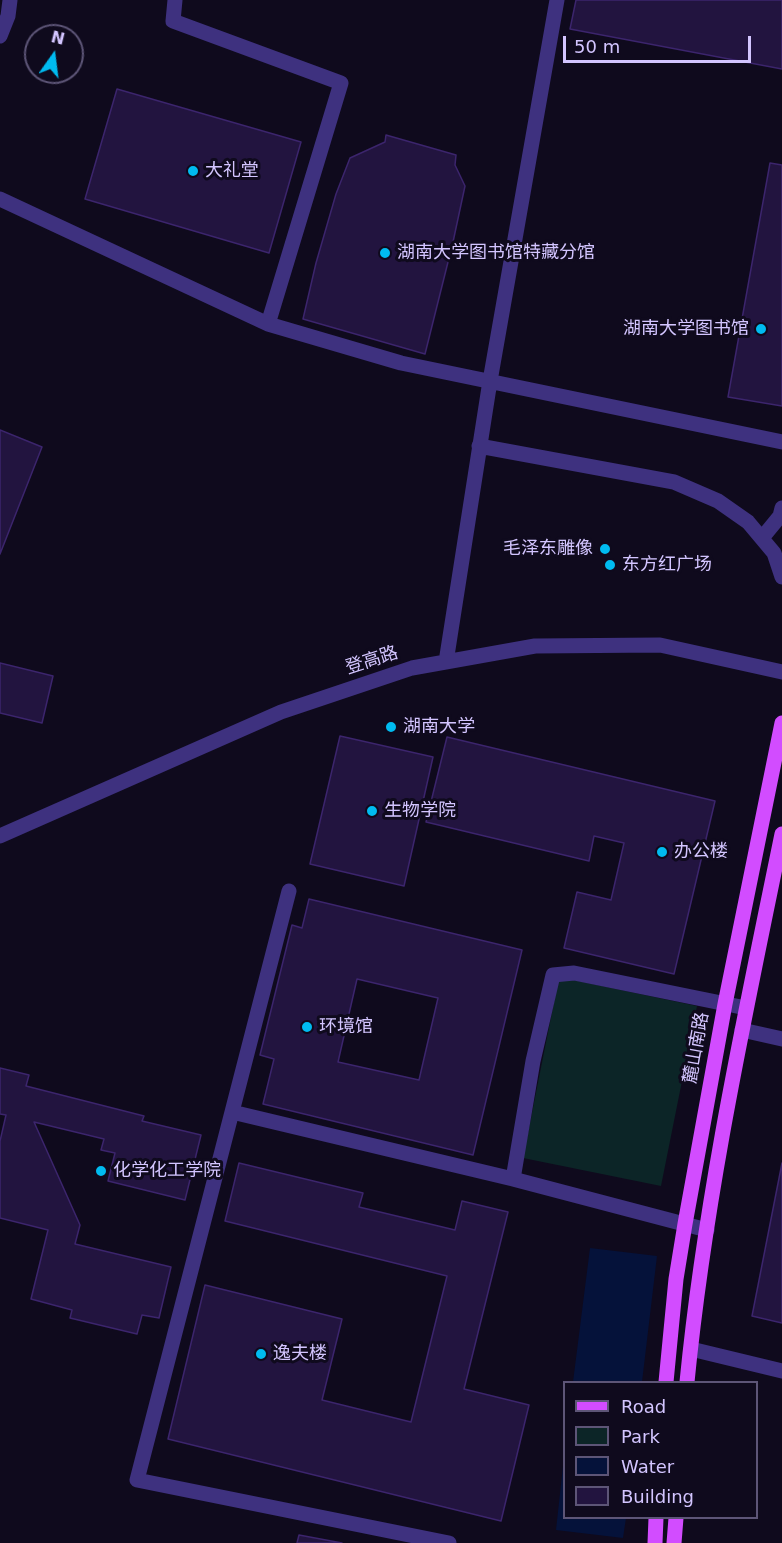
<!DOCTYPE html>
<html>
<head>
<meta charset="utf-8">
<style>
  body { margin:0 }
  #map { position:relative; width:782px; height:1543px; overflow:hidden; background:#0f0a1d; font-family:"DejaVu Sans",sans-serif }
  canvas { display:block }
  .legend { position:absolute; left:563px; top:1381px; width:195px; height:138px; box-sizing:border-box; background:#0f0a1d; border:2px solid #5d5577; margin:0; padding:8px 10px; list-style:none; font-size:18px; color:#d3c5ff }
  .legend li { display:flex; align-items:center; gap:12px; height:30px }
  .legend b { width:30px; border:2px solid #5d5577 }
  .north { position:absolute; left:24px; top:24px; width:60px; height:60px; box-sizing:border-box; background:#0f0a1d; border:2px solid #5d5577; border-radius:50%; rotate:14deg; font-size:16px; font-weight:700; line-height:24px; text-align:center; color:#d3c5ff }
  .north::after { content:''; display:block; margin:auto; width:21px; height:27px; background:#00bbf0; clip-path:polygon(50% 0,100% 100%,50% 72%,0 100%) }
  .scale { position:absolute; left:563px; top:36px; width:188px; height:27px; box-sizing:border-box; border:3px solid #d3c5ff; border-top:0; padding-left:8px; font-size:18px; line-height:21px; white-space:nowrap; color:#d3c5ff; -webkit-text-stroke:4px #0f0a1d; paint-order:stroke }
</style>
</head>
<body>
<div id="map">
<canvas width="782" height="1543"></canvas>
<ul class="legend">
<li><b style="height:8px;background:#d24cff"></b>Road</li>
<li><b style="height:16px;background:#0c2527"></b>Park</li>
<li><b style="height:16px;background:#05123a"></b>Water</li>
<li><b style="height:16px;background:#22143f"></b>Building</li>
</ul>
<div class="north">N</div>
<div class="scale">50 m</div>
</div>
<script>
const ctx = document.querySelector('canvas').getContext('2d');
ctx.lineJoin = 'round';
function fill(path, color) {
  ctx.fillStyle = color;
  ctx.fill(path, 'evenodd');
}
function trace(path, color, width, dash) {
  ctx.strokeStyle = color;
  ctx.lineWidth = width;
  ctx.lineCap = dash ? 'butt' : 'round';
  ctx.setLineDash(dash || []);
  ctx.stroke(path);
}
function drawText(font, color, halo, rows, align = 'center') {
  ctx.font = font + ' "DejaVu Sans","Noto Sans SC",sans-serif';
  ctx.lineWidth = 6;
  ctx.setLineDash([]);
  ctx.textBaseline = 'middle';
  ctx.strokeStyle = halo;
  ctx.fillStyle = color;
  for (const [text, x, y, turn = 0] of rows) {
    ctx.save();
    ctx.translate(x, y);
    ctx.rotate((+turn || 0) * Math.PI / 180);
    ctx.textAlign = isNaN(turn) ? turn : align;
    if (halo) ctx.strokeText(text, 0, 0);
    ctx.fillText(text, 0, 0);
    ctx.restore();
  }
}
const green = new Path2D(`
  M559,977L697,1006L661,1186L523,1158Z`);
const water = new Path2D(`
  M590,1248L657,1256L642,1382H573Z
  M564,1457V1518H626L623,1538L556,1530Z`);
const building = new Path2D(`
  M576,0H782V69L570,29Z
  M117,89L301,142L269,253L85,199Z
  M386,135L456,155L455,165L465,186L453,242L425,354L303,319L316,263L336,194L350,158L385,142Z
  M770,163L782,165V406L728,397Z
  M0,430L42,447L0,554Z
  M0,663L53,676L42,723L0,713Z
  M340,736L433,757L404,886L310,864Z
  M447,737L715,801L674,974L564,948L577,892L611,900L624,843L594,836L589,861L426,822Z
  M309,899L522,950L473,1155L263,1104L274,1059L260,1055L292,925L302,928ZM357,979L438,998L419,1080L338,1062Z
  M0,1068L29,1075L26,1086L144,1116L142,1121L201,1135L185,1200L108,1181L115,1153L101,1150L104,1139L34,1122L80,1225L75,1244L171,1267L159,1318L142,1315L137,1334L70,1318L72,1310L31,1299L48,1230L0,1218V1141L6,1115L0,1114Z
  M239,1163L363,1193L359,1207L455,1230L462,1201L508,1212L464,1389L529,1405L501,1521L168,1439L205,1285L342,1319L322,1400L411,1422L447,1276L225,1221Z
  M782,1163V1323L752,1316Z
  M299,1535L342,1543H297Z`);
const minor = new Path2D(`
  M175,0L173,21L341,83L268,324
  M0,36L8,16L10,0
  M0,199L268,324L401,363L782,442
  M479,446L674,482L718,501L748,522L774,553L782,577
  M762,538L780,516L782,508
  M446,662L490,381L557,0
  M0,836L281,712L412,668L535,646L660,645L782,672
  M289,891L137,1480L449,1543
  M742,1030L782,1039
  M232,1112L513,1179L707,1230
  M513,1179L533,1061L553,975L574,973L746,1008
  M691,1349L782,1371`);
const major = new Path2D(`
  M666,1382L676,1279L685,1224L725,1004L782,723
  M687,1382C705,1198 745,1015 782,834
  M655,1543L656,1518
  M674,1543L676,1518`);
const markers = [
  [193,171,6,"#00bbf0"],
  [385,253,6,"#00bbf0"],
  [761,329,6,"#00bbf0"],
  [605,549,6,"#00bbf0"],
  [610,565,6,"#00bbf0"],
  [391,727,6,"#00bbf0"],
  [372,811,6,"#00bbf0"],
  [662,852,6,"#00bbf0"],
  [307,1027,6,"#00bbf0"],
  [101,1171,6,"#00bbf0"],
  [261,1354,6,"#00bbf0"]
];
const poiNames = [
  ["大礼堂",205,171],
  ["湖南大学图书馆特藏分馆",397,253],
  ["湖南大学图书馆",749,329,"right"],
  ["毛泽东雕像",593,549,"right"],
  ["东方红广场",622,565],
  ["湖南大学",403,727],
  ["生物学院",384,811],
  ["办公楼",674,852],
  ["环境馆",319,1027],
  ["化学化工学院",113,1171],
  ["逸夫楼",273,1354]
];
const streetNames = [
  ["登高路",372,661,-18],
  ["麓山南路",697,1048,-80]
];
fill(green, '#0c2527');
fill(water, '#05123a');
fill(building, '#22143f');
trace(building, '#3c256d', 1.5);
trace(minor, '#3e317f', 15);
trace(major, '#d24cff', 15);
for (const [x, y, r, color] of markers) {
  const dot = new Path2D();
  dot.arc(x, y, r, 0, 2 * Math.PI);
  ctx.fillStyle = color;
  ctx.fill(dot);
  trace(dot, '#0f0a1d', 2);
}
drawText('18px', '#d3c5ff', '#0f0a1d', poiNames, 'left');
drawText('18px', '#d3c5ff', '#0f0a1d', streetNames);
</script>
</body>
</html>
